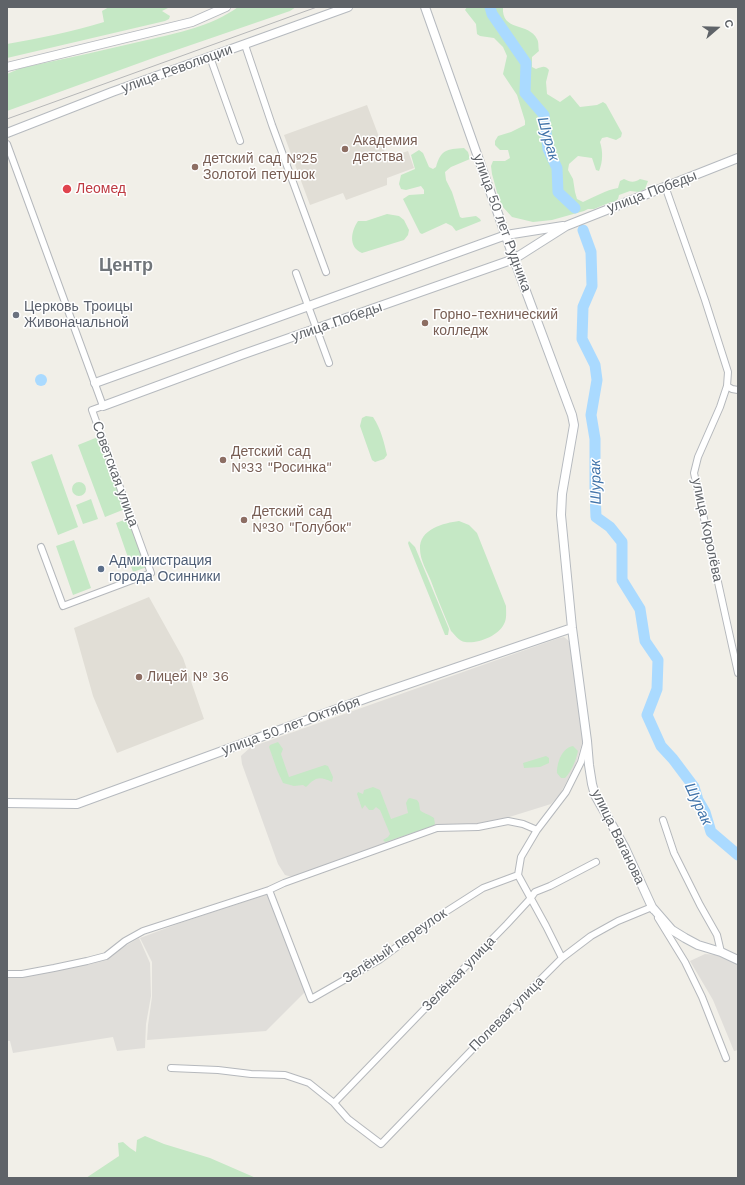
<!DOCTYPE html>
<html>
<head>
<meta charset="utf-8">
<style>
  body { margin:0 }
  #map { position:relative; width:745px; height:1185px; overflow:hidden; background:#f1efe8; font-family:"Work Sans",sans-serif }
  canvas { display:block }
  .frame { position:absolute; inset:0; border:8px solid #5f6368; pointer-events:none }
  .north { position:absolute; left:697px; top:8px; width:40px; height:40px; -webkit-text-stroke:3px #fff; paint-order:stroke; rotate:70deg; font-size:11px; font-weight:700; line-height:16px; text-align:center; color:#5f6368 }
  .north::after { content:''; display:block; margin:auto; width:14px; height:18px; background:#5f6368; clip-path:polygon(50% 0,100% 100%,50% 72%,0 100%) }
</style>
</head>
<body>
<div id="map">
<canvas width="745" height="1185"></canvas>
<div class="frame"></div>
<div class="north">С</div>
</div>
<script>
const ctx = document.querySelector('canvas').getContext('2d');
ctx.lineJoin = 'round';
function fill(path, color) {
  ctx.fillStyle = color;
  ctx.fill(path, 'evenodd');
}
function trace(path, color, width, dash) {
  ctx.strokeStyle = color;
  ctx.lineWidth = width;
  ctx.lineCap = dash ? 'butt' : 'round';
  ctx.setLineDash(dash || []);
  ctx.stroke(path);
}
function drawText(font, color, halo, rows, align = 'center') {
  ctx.font = font + ' "Work Sans",sans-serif';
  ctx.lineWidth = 3;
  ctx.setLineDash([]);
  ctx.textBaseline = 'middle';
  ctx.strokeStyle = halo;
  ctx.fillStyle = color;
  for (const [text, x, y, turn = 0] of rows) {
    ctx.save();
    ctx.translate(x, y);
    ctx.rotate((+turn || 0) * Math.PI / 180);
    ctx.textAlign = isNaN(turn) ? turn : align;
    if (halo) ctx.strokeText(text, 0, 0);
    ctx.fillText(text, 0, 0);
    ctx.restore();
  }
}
const industrial = new Path2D(`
  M564,637L569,641L572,649L583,740L575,766L560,794L551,804L490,823L436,826L333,864L292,877L285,875L278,864L242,764L241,756L243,754L251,747L559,638Z
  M268,894L305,992L266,1031L147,1040L148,1025L152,997V962L140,938L180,923Z
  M139,938L150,963L151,996L146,1024L145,1048L117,1051L113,1037L13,1053L10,1041H7V978H18L101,960Z
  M705,954L719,955L735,962L738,966V1050L734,1051L713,1000L690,961Z`);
const education = new Path2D(`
  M367,105L387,158L408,151L414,168L387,178V185L346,200L343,193L310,205L284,135Z
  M149,597L183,658L204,719L117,753L93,696L74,628Z`);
const green = new Path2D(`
  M109,7H170L162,11L170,16L169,19L165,21L7,58V44C40,38 72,32 104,22L102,11Z
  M238,7H296L290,11L156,57L7,111V74L21,68C63,59 105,50 147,40C178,33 212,26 238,7Z
  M467,7H503C501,32 529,22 537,39C539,42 538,47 539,51L532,57V67L536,69C542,67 545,65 549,70L546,82L547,94L560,102L570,95L580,107L597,105L603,102L606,104L622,133L621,137L616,140L607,137L602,138L600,142C603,151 603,162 599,171L596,170L592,158L578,156L569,164L568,170L573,179L575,192L577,199L583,202C594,197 606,190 618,188L620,181L624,179C630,182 634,183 640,179L648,181L645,189L639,192L630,191L619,195L618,199L614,202H611L594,209H588L584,211L552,220L533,222L512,217L502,206L498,196L492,174L491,166L493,161H505L510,158L508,150H500L495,145V141L498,136L511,132L525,125V121L517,95L503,74L507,56L503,47L494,38L480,36L477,34L476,24L465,10Z
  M464,148L468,152L470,159L451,167L445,172L446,180L452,192L460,217L462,218L476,216L480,219L481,221L456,231L452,226L446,223L422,234L420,233L403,199L409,195L424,194V190L421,186L406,190L401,189L399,184L401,175L415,169L411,155L419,150L423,153L429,167L433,169L436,167C441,150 446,149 464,148Z
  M387,214L399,216L404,220L409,230L408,235L404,240L362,253C348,247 351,231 358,221H366Z
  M366,416L373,417C381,429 384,442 387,455L384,459L375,462L372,460L360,426L362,418Z
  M98,437L125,509L105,517L78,445Z
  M52,454L78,527L58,535L31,462Z
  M72 489a7 7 0 1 1 14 0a7 7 0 1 1-14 0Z
  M91,499L98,519L83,524L76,505Z
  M129,518L147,567L133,572L116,523Z
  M459,521L469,525L477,533L506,606C506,612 507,619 504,624C498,636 478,644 465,642C459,641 455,635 451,631C444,614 437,598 431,581C427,571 420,560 420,549C419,529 444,523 459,521Z
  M74,540L91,588L73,595L56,546Z
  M409,541L415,547L449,629L448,635H445L409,546L408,543Z
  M278,742L283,749L281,754L289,777L325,765L328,766L333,777L332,782C319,776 316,777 306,787L303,785L294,786L283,783L277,770L269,747L270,745Z
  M573,746L578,751C576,760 572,771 565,778H561L557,773C557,762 562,748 573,746Z
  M546,756L549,758V763L540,767L524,768L523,763Z
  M373,787L380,790L391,819L408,813L406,803L408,799L410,798L417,800L419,803L420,810C422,813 429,814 434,818L435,824L433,826L385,842L383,840L388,837L390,834L380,810L376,807L373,810H369L365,805L362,809L357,794L358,792L363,794L364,790Z
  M145,1136L164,1144L210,1158L256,1178H86L119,1156L118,1143L123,1142L130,1148L136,1152L137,1140Z`);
const water = new Path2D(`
  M35 380a6 6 0 1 1 12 0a6 6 0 1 1-12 0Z`);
const river = new Path2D(`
  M490,7L492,14L526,63L525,93L544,115L548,149L557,168L558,192L575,208
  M583,230L591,252L592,286L583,307L582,339L595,365L597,380L591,415L595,439V492L596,517L610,527L622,542V580L640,609L645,641L658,660L657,689L647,715L661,746L673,759L694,787L698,800L705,812L711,832L738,855`);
const street = new Path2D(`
  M245,45L272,125L326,272
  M210,57L240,141
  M7,144L103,406L92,410L151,573L63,606L41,547
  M665,186L705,300L728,372L727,386L720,407L698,457L694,473L738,673
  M296,273L329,363
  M727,386L732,389L738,390
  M663,820L674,853L700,905L717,935L721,952
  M518,875L546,926L562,958
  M269,890L311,999L379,960L436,918L483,888L518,875L521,857L537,830L566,792L581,762L586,744
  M658,918L685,962L702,997L726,1058
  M7,974H22L54,968L87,961L106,956L125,941L143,931L269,890L284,883L437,828L478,827L508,821L523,824L537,830
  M171,1068L218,1070L251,1074L285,1075L309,1083L334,1103L348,1119L381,1144L521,999L562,958L591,936L618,921L652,907L653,910
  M334,1103L467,965L507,924L530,899L535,892L550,886L596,862`);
const secondary = new Path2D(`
  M425,7L514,259L572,415L574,425L562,494L561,515L572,628L587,741L589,765L592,784L595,795L625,848L652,907L672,930L685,938L698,945L721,952L738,960
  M7,67L192,22L226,7
  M7,133L112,92L348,7
  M95,383L506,235L563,226
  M103,406L241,355L514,259L566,226L738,158
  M7,803L77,804L370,697L572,628`);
const tram = new Path2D(`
  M7,119L317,7`);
const markers = [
  [345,149,4,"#8d6e63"],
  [195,167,4,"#8d6e63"],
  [67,189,5,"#e0444e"],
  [16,315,4,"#6b7280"],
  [425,323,4,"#8d6e63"],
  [223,460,4,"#8d6e63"],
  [244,520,4,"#8d6e63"],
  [101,569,4,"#5c6f8a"],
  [139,677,4,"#8d6e63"]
];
const streetNames = [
  ["улица Революции",177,69,-20],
  ["улица Победы",652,192,-21],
  ["улица 50 лет Рудника",502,223,70],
  ["улица Победы",337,322,-19],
  ["Советская улица",115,474,70],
  ["улица Королёва",707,530,78],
  ["улица 50 лет Октября",291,726,-20],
  ["улица Ваганова",618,837,64],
  ["Зелёный переулок",395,946,-34],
  ["Зелёная улица",459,974,-46],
  ["Полевая улица",507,1014,-45]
];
const educationNames = [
  ["Академия",353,141],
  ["детства",353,157],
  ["детский сад №25",203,159],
  ["Золотой петушок",203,175],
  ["Горно-технический",433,315],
  ["колледж",433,331],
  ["Детский сад",231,452],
  ["№33 \"Росинка\"",231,468],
  ["Детский сад",252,512],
  ["№30 \"Голубок\"",252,528],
  ["Лицей № 36",147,677]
];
const healthNames = [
  ["Леомед",76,189]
];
const worshipNames = [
  ["Церковь Троицы",24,307],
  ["Живоначальной",24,323]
];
const serviceNames = [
  ["Администрация",109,561],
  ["города Осинники",109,577]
];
const waterNames = [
  ["Шурак",548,139,74],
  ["Шурак",596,482,-91],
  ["Шурак",698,804,65]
];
const districtNames = [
  ["Центр",126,266]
];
fill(industrial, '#e0deda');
fill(education, '#e1ded6');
fill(green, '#c5e8c5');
fill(water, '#aadaff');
trace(river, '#aadaff', 11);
trace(street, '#b5b8bc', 8);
trace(secondary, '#b6babf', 10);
trace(street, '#fff', 6);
trace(secondary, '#fff', 8);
trace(tram, '#b6b7b8', 1);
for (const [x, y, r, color] of markers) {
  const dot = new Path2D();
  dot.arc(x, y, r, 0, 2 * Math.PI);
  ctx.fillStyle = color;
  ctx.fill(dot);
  trace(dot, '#fff', 1.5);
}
drawText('14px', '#5f6368', '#fff', streetNames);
drawText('14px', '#785e54', '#fff', educationNames, 'left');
drawText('14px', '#be3a42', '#fff', healthNames, 'left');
drawText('14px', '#5b616d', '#fff', worshipNames, 'left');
drawText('14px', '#4e5e75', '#fff', serviceNames, 'left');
drawText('italic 15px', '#4174aa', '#fff', waterNames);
drawText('bold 18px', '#70757a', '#fff', districtNames);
</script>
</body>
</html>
